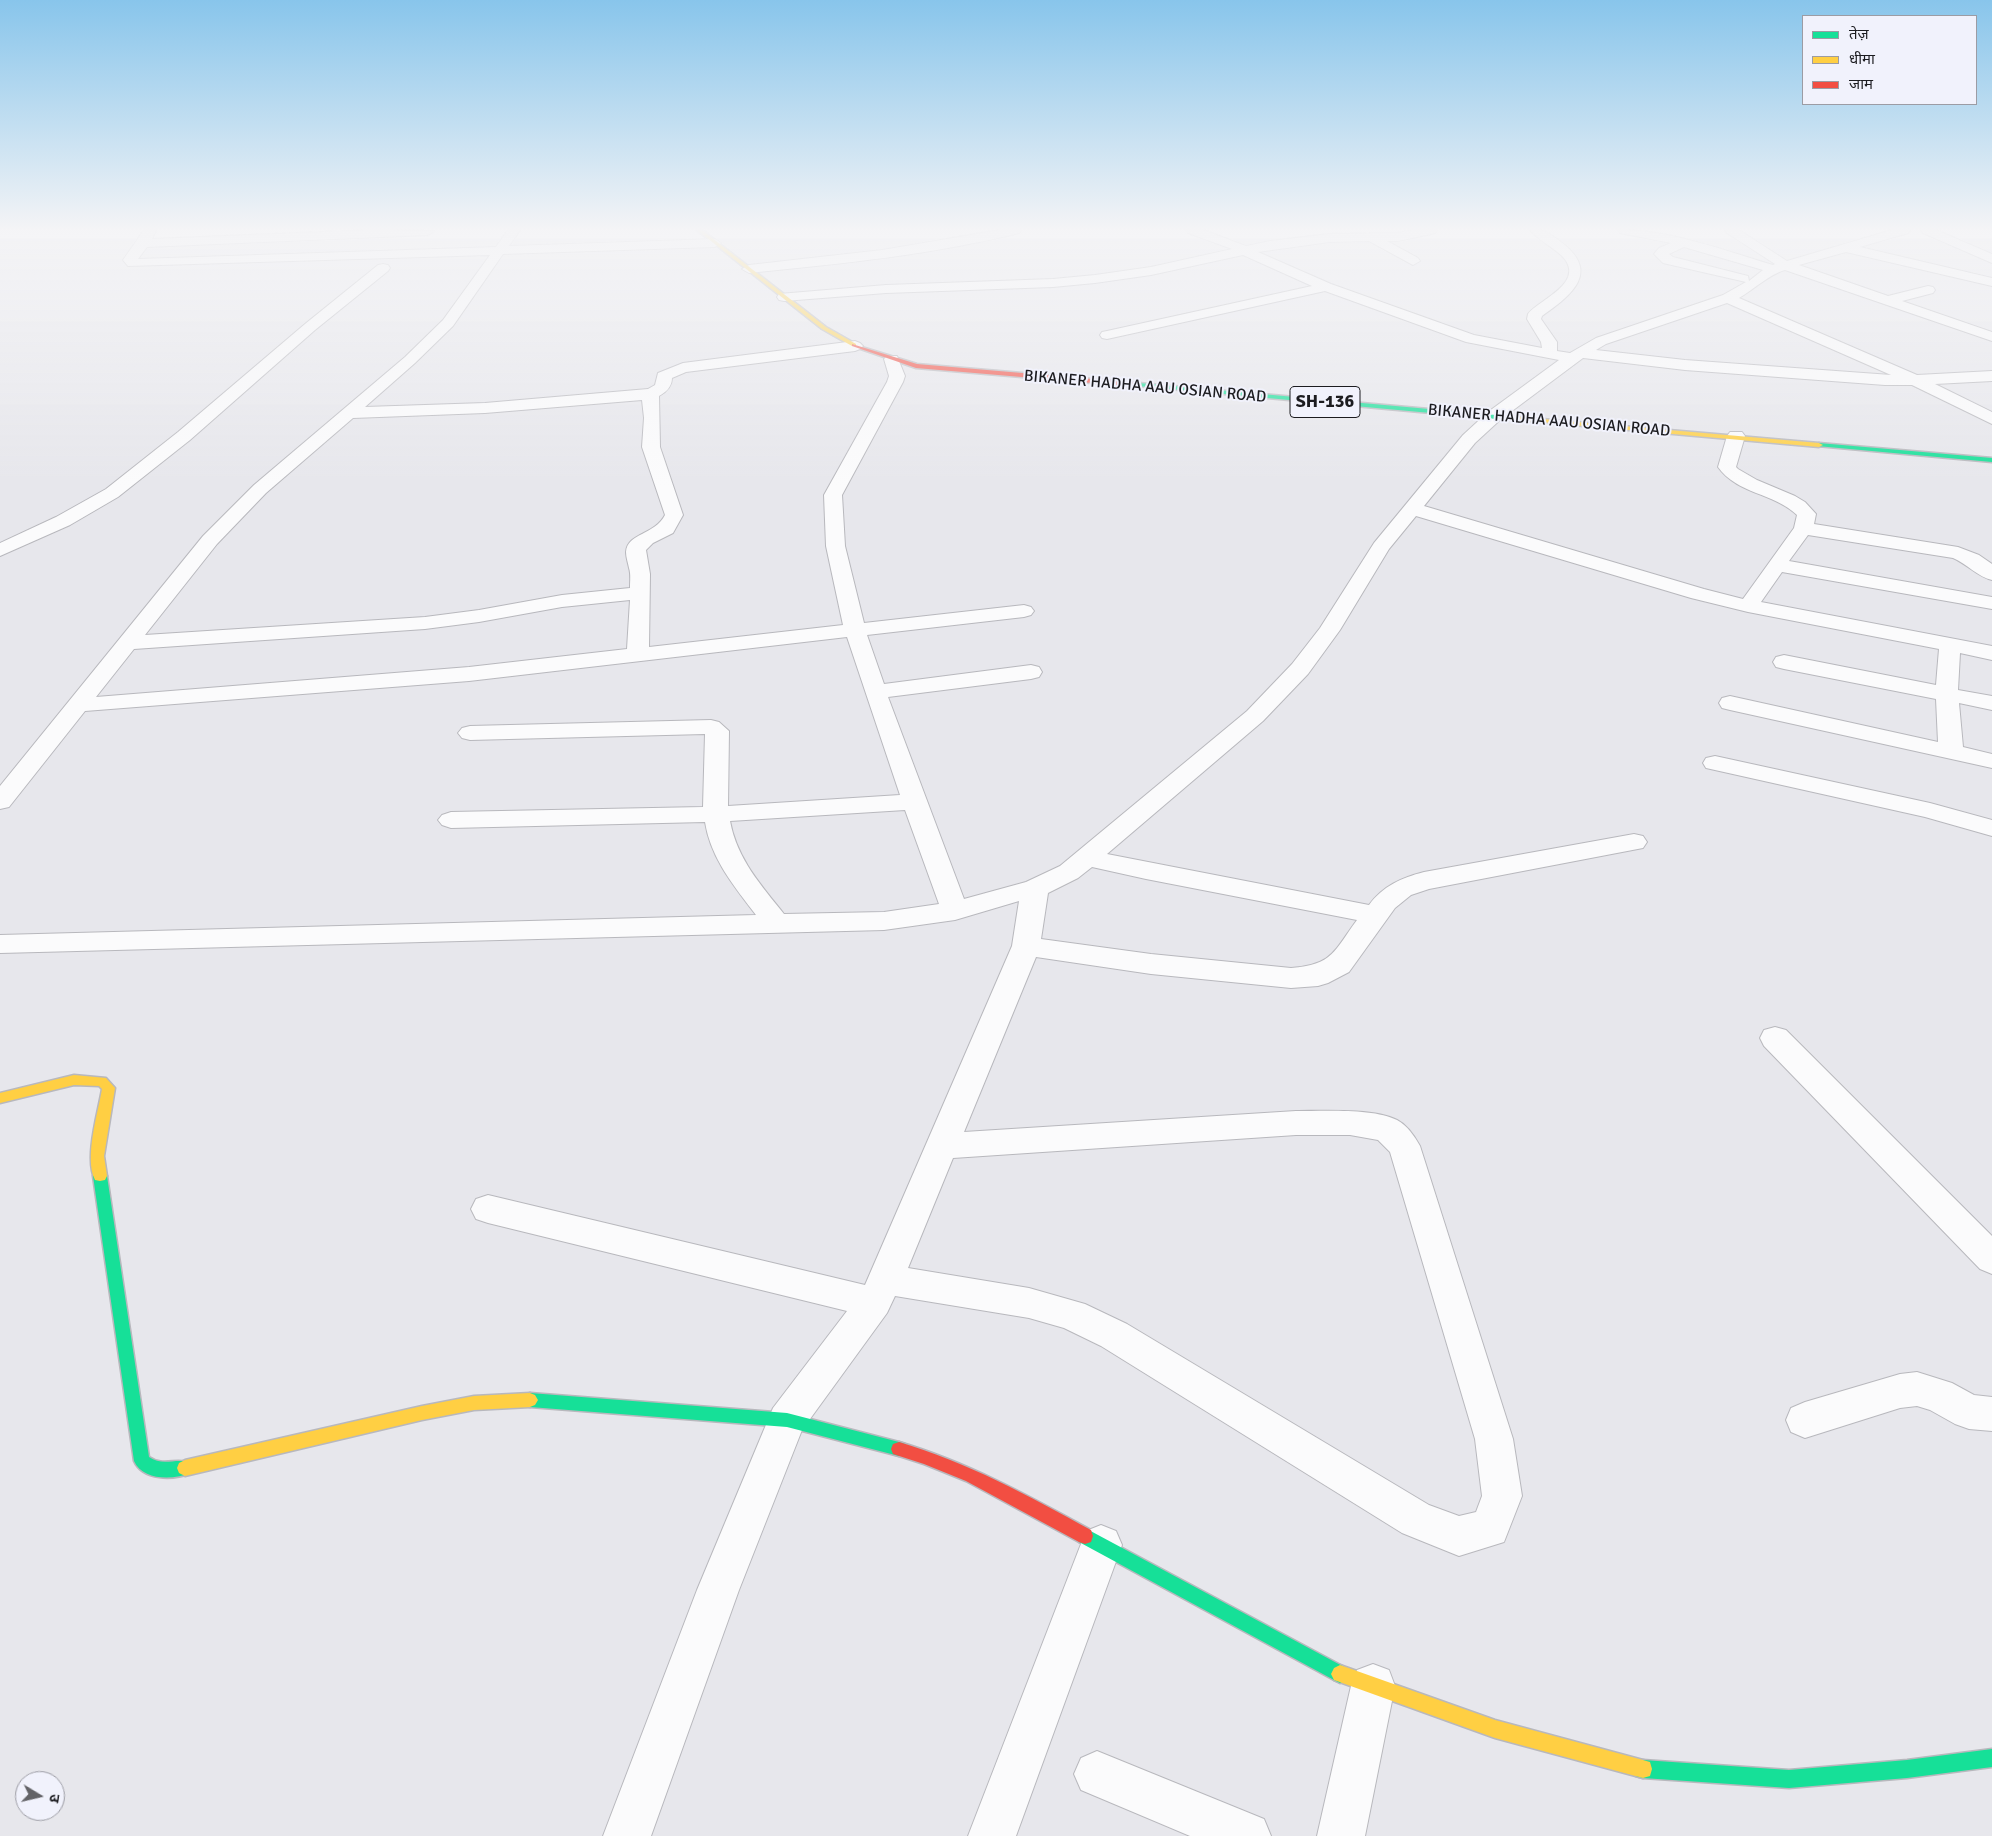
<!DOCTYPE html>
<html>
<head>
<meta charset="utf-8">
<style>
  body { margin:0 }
  #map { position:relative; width:1992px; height:1836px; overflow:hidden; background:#e7e7ec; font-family:Signika,"Noto Sans Devanagari",sans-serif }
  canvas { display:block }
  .legend { position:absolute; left:1802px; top:15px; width:175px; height:90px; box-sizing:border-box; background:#f1f2fc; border:1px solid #9c9ca4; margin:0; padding:6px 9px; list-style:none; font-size:15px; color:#1c1c20 }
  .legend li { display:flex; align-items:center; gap:10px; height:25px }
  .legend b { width:25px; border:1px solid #9c9ca4 }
  .north { position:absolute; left:15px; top:1771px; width:50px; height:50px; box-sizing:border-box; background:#f1f2fc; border:1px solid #9c9ca4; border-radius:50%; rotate:99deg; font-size:14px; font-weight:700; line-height:20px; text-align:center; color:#1c1c20 }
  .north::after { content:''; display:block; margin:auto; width:18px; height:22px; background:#636367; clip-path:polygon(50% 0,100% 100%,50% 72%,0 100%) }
</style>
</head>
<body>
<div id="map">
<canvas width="1992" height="1836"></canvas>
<ul class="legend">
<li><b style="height:6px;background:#16e098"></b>तेज़</li>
<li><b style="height:6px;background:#ffcf43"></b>धीमा</li>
<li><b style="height:6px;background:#f24e42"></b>जाम</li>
</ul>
<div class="north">उ</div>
</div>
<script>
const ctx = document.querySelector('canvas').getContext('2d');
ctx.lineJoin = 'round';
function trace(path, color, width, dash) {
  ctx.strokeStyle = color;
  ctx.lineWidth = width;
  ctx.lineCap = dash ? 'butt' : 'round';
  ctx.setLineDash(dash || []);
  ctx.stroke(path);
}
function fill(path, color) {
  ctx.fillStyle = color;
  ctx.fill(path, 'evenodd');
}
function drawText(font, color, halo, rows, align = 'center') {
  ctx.font = font + ' Signika,sans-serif';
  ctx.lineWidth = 4;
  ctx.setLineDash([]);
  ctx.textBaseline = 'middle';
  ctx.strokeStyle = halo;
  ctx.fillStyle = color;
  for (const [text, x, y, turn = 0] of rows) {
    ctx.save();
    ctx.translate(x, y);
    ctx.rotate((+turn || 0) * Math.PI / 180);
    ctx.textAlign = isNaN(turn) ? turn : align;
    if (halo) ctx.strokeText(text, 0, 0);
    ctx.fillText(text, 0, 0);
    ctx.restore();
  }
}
const street = new Path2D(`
  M144,230H156L152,239L373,230L434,231L428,235L147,247L138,259L496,247L508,230H520L509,246L715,239L721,243L715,247L503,254L453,326L415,363L365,407L485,403L648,389L655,385L658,373L683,363L855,341L860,343L863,346L860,349L855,351L686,372L672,378C672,387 666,392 659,396L660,447L683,515L673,533L653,543L646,550L650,574L649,647L843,625L826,546L824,495L887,382L889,376L884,359L887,356H897L905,376L903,382L842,495L845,546L864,623L1024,605L1031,607L1034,611L1031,615L1024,617L867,635L884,684L1031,665L1039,667L1042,672L1039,677L1031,679L888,697L964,899L1026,882L1060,866L1247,711L1292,664L1320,628L1374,543L1463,435L1488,412L1559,360L1466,342L1325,291L1107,339L1102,338L1100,335L1102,332L1107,331L1312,286L1243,255L1151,275L1095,283L1053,287L886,293L784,301L779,300L777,297L779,294L886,285L1053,279L1095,275L1151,267L1232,249L1188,233L1186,230H1203L1246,246L1270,241L1330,234L1398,233L1415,230H1437L1435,233L1431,234L1398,241H1387L1418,258L1420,261L1413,265L1369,241L1330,242L1258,252L1331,284L1474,335L1542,348L1541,342L1527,319L1528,314C1538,300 1589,282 1561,255C1551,246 1538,240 1530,230C1543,228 1550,234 1561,242C1601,272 1572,295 1542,316L1541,319L1557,342V351L1570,353L1596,338L1723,295L1746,282L1663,263L1654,254L1659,248L1671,243L1620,233L1618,230C1671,230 1723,250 1773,265L1775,264L1727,233L1725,230H1739L1787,261L1892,230H1910L1908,233L1860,247L1992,278V286L1846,252L1799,265L1888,296L1928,286L1933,287L1935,290L1933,293L1902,301L1992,332V341L1785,270C1770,274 1754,289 1739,298L1917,375L1992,371V381L1935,384L1992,412V424L1912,385H1885L1685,370L1583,358L1500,420L1475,443L1424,506L1704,589L1743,599L1794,528L1797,515C1774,493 1737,494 1718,467L1727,436L1730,432H1742L1745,436L1736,467L1738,469L1757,480L1795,496L1805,502L1816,514L1814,524L1958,547L1979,555L1992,564V580C1978,577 1967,564 1953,558L1808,535L1789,561L1992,597V609L1782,572L1761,602L1992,646V660L1960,653L1958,690L1992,696V710L1959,703L1963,747L1992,754V768L1730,710L1722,708L1719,703L1722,698L1730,696L1938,742L1936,699L1784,669L1776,667L1773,662L1776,657L1784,655L1936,685L1939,649L1748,612L1691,598L1416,516L1389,549L1340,630L1308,674L1263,721L1107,854L1369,905C1383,886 1401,878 1424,872L1634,834L1643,836L1647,842L1643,848L1429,889L1411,895L1395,908L1349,972L1328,983L1318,986L1291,988L1151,974L1036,957L964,1132L1296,1111C1323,1111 1374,1108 1397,1120C1407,1125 1415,1137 1420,1146L1513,1439L1522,1496L1504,1542L1459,1556L1402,1533L1101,1346L1064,1328L1029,1318L895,1296L887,1313L802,1430L739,1590L651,1836H603L697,1590L773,1408L847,1311L488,1223L476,1219L471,1209L476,1199L488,1195L865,1285L1012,946L1019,901L955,920L884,930L0,953V935L756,915C734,886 711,859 705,822L451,828L442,825L438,820L442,815L451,812L703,807L705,734L470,740L462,738L458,733L462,728L470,726L711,720L719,722L729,731L728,806L900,795L847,637L469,681L85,711L9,807L0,809V786L203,536L254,485L405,357L443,320L490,255L128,266L123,260ZM1684,247L1763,270L1749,281L1748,276L1673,257L1669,254ZM1727,303L1891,375L1685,360L1596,350L1606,344ZM642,400L644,418L642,447L665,515C655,535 627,533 626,552C626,557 628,563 629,568C631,574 630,581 630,588L562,595L479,610L425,617L145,635L217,544L266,493L353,418L485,413ZM630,600L627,649L469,667L96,697L134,649L425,629L479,622L562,607ZM905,810L939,904L884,912L784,914C761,885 737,859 730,821ZM1092,867L1146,879L1357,920C1334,951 1333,965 1291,968L1151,954L1041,939L1048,893L1078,878ZM1296,1135H1350L1378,1140L1390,1152L1475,1439L1482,1496L1476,1512L1459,1516L1429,1505L1127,1324L1085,1304L1029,1288L908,1268L953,1158Z
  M1000,230H1021L1019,233C931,255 839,264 749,273L742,269L749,265L882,250Z
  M1921,230H1936L1992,254V263L1923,233Z
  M383,264L388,265L390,268L388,271L315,330L190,440L118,497L70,525L0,556V543L56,517L106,489L178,432L305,324L378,265Z
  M1715,756L1930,803L1992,820V836L1925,817L1706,768L1703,763L1706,758Z
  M1775,1027L1786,1030L1992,1236V1274L1980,1269L1764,1046L1760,1038L1764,1030Z
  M1917,1372L1952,1383L1974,1395L1992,1397V1431L1969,1429L1955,1424L1930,1410L1917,1406L1900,1408L1805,1438L1791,1432L1786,1420L1791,1408L1805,1402L1900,1374Z
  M1101,1525L1116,1531L1122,1545L1016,1836H968L1086,1531Z
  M1373,1664L1389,1670L1395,1686L1365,1836H1317L1351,1686L1357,1670Z
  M1097,1751L1264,1819L1271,1836H1190L1081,1790L1074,1774L1081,1758Z`);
const fast = new Path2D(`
  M1139,383L1496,415L1499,417L1496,419L1137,386L1136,385Z
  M1819,443L1992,458V462L1817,446V444Z
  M100,1171L105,1172L107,1176L149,1457C163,1467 177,1457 191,1463L193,1468L191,1473C173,1480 143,1481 134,1461L93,1176L95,1172Z
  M530,1393L787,1413L899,1442L905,1444L907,1449L905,1454L899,1456L787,1427L530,1407L525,1405L522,1400L525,1395Z
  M1085,1528L1346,1668L1349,1674L1346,1680L1340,1683L1334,1680L1079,1542L1077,1536L1079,1530Z
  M1992,1749V1767L1907,1778L1789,1788L1643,1778L1636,1776L1634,1769L1636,1762L1643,1760L1789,1770L1907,1760Z`);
const slow = new Path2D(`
  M697,230H702L826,327L856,344V346H852L822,329Z
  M1496,415L1819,443L1823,445L1819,447L1494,418V416Z
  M74,1075L106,1078L115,1088L104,1156L107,1176L105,1180L100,1181L95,1180C84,1158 98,1113 102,1089L99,1086L74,1085L0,1103V1093Z
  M530,1393L535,1395L538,1400L535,1405L530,1407L474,1410L422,1420L185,1476L179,1473L177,1468L179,1463L185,1460L422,1406L474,1396Z
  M1340,1665L1495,1720L1643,1760L1650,1762L1652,1769L1650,1776L1643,1778L1495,1738L1334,1680L1331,1674L1334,1668Z`);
const jam = new Path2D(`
  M852,344L917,364L1139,383L1142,385L1139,387L916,368L852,346Z
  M899,1442C967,1462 1029,1496 1091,1530L1093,1536L1091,1542L1085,1544L1079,1542L966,1481L924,1464L893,1454L891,1449L893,1444Z`);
const farStreetnames = [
  ["BIKANER HADHA AAU OSIAN ROAD",1145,387,5],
  ["BIKANER HADHA AAU OSIAN ROAD",1549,421,5]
];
const shields = [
  [1325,402,70]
];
const shieldNames = [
  ["SH-136",1325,402]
];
trace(street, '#b8b8bd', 2);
trace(fast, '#b8b8bd', 3);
trace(slow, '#b8b8bd', 3);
trace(jam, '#b8b8bd', 3);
fill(street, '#fbfbfc');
fill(fast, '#16e098');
fill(slow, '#ffcf43');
fill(jam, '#f24e42');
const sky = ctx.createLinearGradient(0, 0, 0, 487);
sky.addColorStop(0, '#88c5eb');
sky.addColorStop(0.47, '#f4f4f6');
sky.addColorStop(1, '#f4f4f600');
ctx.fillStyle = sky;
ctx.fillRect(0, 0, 1992, 487);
drawText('16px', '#1c1c20', '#f1f2fc', farStreetnames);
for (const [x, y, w] of shields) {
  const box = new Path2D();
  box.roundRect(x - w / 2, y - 15.5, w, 31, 4);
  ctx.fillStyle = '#f1f2fc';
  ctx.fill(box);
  trace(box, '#1c1c20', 1);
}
drawText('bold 18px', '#1c1c20', null, shieldNames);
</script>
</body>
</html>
